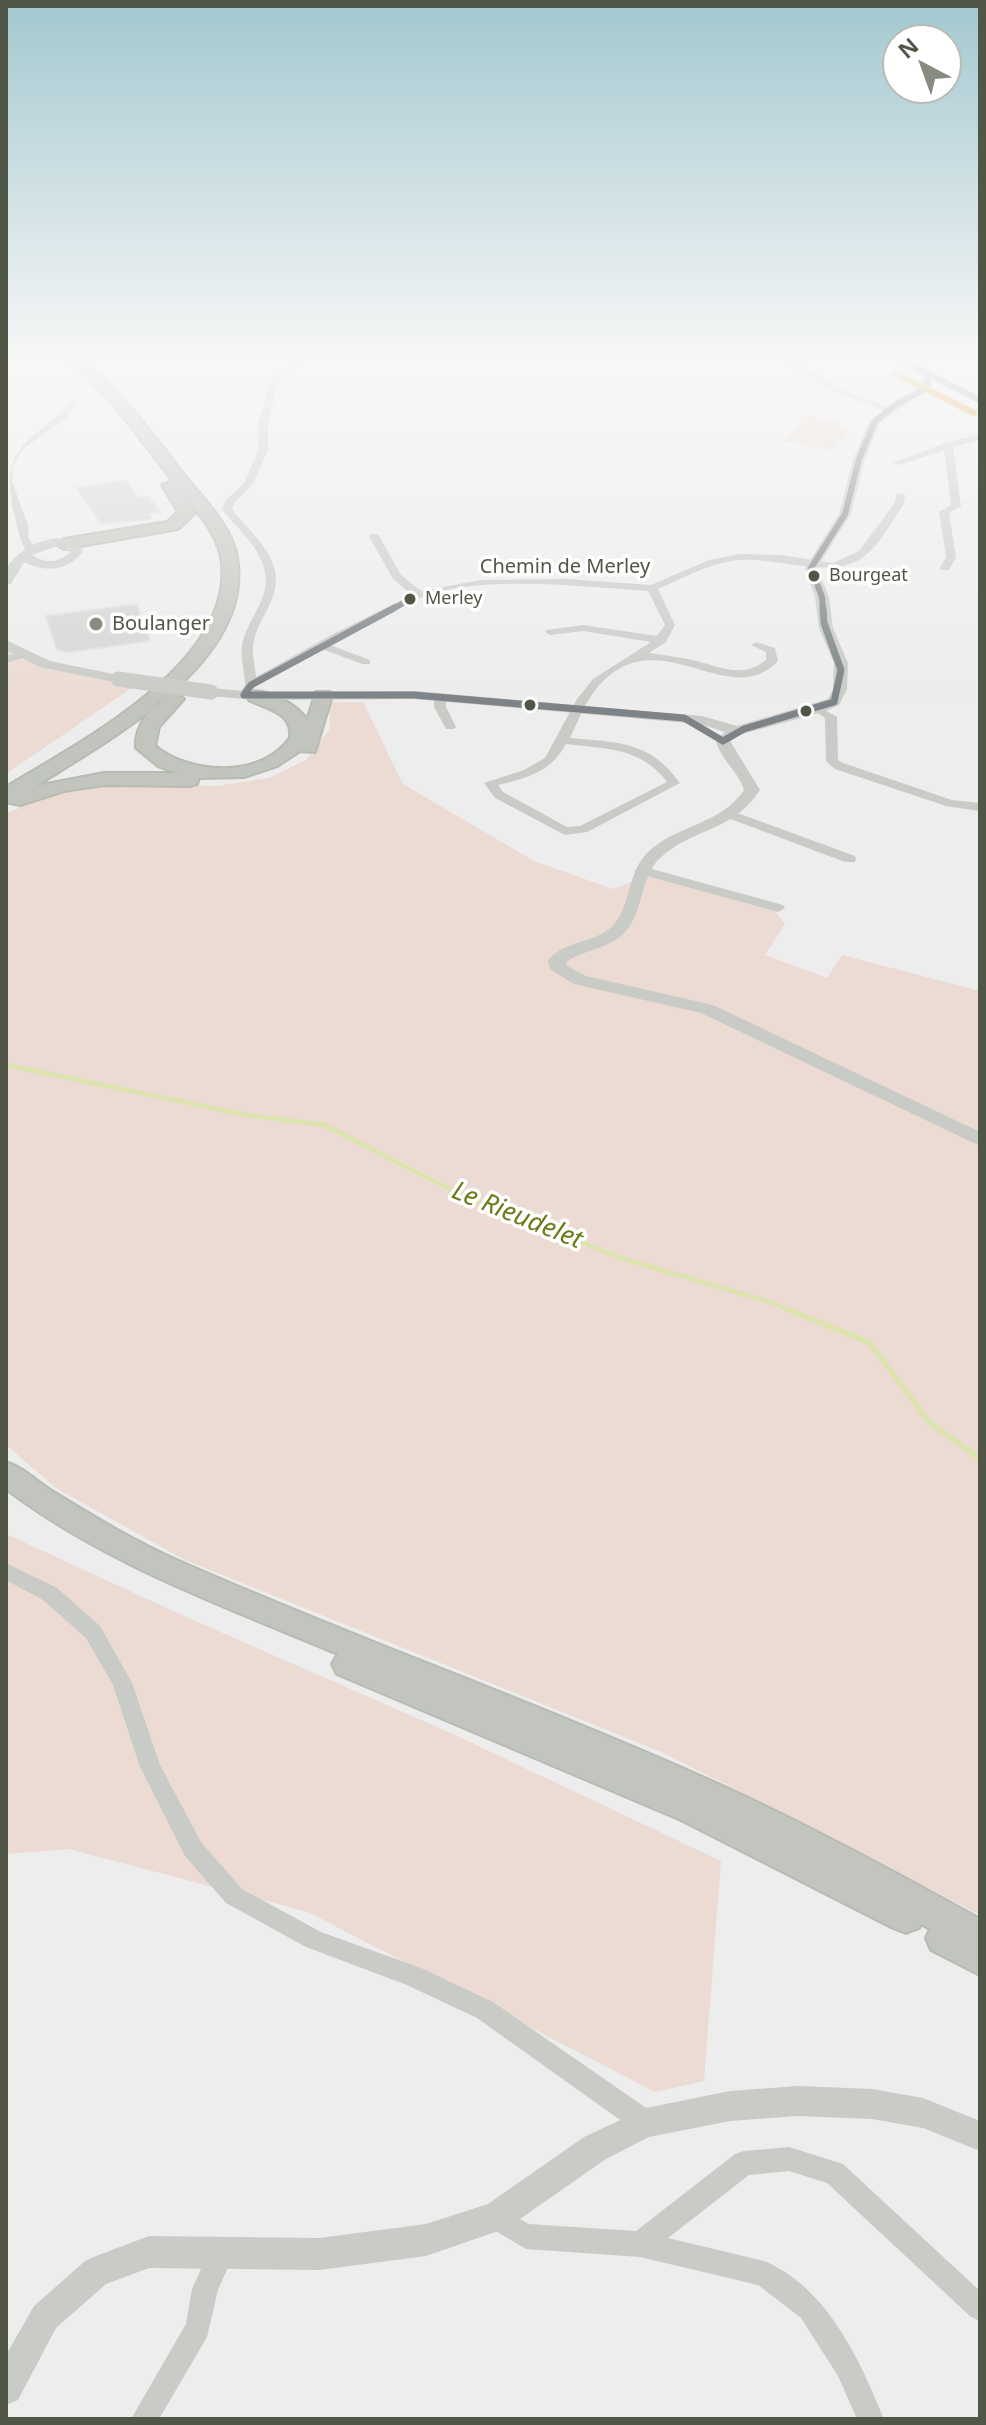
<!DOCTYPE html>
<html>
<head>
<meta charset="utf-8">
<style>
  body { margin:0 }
  #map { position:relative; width:986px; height:2425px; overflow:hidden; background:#ededed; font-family:"Noto Sans",sans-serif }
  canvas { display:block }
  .frame { position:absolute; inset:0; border:8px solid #505746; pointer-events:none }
  .north { position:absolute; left:882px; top:24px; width:80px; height:80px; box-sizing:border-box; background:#fff; border:2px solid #b9bcb5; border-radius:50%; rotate:319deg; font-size:22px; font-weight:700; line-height:32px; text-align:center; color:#505746 }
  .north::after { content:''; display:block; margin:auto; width:28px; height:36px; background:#878c80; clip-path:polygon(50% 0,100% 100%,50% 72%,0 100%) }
</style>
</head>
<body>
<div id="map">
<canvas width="986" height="2425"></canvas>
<div class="frame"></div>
<div class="north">N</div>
</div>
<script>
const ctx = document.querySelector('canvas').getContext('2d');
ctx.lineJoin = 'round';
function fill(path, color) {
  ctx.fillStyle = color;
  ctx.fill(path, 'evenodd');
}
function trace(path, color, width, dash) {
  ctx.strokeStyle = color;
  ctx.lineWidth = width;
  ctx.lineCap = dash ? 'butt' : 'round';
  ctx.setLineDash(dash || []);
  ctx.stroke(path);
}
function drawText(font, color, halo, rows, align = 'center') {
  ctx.font = font + ' "Noto Sans",sans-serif';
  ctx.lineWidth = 7;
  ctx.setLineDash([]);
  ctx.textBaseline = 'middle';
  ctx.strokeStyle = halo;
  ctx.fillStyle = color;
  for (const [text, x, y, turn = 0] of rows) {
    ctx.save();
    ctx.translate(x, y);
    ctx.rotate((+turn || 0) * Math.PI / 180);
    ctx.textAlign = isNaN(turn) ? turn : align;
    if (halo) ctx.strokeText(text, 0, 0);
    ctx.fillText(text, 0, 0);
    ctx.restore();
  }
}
const green = new Path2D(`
  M806,415L833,420L849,431L833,451L784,441Z
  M6,646L86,676L133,687L6,774Z
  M329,702H363L403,784L534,861L613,889L647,876L775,911L785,924L765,955L827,978L842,955L980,991V1915L664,1753L185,1560L56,1488L6,1445V814L56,791L112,782L216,786L269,778L306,760L330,729Z
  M6,1534L184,1616L453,1734L721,1861L704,2081L655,2092L308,1912L69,1849L6,1854V1728L8,1727Z`);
const streamFar1 = new Path2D(`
  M6,1065L246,1115L325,1125L455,1192L621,1258L763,1300L794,1312`);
const stream = new Path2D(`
  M789,1310L870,1343L929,1422L980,1459`);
const building = new Path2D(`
  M126,480L137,497H149L161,512L149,514L152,519L101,524L76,488Z
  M137,604L150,641L69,652L57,650L46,616Z`);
const minor = new Path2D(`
  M293,361H303L278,382L268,424V450L253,484L234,503L232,509C245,527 265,542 273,564C284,594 261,613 254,640C251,652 255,665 256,677L333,634L412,595L393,579L369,536L370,534H378L401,575L421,591L481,580L567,579L651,585L709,560L740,554L781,555L833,563L859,551L894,504L897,493L905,495L904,504C893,520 881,542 867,554C836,582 779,557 740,560C711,562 684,578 658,589L675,625L666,642L649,653C664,655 679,657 693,660C720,667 743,679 766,660V652L751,645L756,642L775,648L778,661C728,714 657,615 596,689C585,703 578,721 570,738C618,743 649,740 680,783L587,832L565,835L495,798L484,783L524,770L545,758L577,699L593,679L651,642L583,631L550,635L545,632L546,630L583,625L657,636L665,625L648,591C587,587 493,576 434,593C399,604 362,626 330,645L370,660V664H362L322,649L255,687L248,697L238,695L245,685C245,671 239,655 243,641C250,614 274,595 263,565C256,543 235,527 222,509L226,500L244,483L258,450V424L270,381ZM566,744C606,749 641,747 667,782L580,826L567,827L503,792L498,785C527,778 551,772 566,744Z
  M786,361H796L836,386L892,409L885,411L830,390Z
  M923,372H929L980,397V403L923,376Z
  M71,400L78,402L67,417L22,450L13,466L12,481L29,528L28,537L35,549L26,551C18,538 18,525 13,510C0,437 36,445 71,400Z
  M980,434V440L953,447L961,506L949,513L956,557L949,570H941L940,568L946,557L939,512L951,505L944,450L900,465L892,463L945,443Z
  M22,652L28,655L26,657L6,663V656Z
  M440,694L446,697V707L456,727L454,729H446L434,707V697Z
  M818,706L837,717L838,760L843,763L952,800L980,803V811L946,806L835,769L826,761L825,718L812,709Z
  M732,811L855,856L856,859L855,862H845L728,818V812Z
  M641,866L783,905L785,908L778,912L636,873L635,870Z
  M6,1563L57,1588L100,1626L132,1683L160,1765L201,1842L242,1889L321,1932L421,1968L493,2002L655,2114L658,2123L655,2132L646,2135L637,2132L477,2018L407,1985L306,1947L226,1903L185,1856L140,1767L113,1685L86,1638L43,1600L6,1580Z
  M789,2147L843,2164L980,2291V2321L971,2317L827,2183L789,2171L749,2175L668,2238L764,2261C827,2287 860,2360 884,2419H857L838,2376L801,2318L758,2285L640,2257L526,2249L487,2226L484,2217L487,2208L496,2205L529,2224L636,2231L735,2154L744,2151Z
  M222,2238L231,2242L235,2251L218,2290L207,2337L159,2419H131L186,2324L192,2289L213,2242Z`);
const tertiary = new Path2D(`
  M897,361H910L933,375V386L880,423L865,459L851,514L817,568L829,597L833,628L848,663L847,689L839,705L823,712L742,734L730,741L760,790C731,834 692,827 659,859C640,878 644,910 626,931C611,949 584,949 566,962L567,966L586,976L713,1005L980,1132V1146L701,1013L574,984L550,969L548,960C564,942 590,943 608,930C631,913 626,874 647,853C675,825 721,825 744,790C738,771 721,760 716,741L725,732L700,724L414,699L256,700L211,696L204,692L211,688L256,692L414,691L702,716L737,726L828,699L833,689L834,663L819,628L815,597L805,568L839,514L853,459L869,421L923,385V378Z
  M57,538C67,541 76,542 83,551C70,571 45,573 24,562L11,584L6,585V568C19,550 35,541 57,538ZM57,546L70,552C59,563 45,564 32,555Z
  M6,640L50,661L118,675L125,679L118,683L40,667L6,650Z
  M798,2086L872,2089L923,2098L980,2121V2151L923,2128L872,2119L798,2116L730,2121L649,2137L606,2159L507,2228L426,2256L319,2270L149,2268L106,2284L56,2328L18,2400L6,2405V2355L34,2306L85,2261L96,2256L149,2236L319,2238L426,2224L488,2204L584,2137L646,2108L730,2091Z`);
const trunk = new Path2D(`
  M71,361H87C123,394 152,433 182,472C201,497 232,525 237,558C255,661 109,740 36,786L104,773H178L158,766L136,748C134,726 154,699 175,693L184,699L159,727L155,746C191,775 261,779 290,738C293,712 268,710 249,700L247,696L249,692C267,688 298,705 307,720L316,692H330L332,696L315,752L300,751L277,766L244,777L199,778L197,784L190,786L104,785L64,791L20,805L6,802V787C80,742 239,661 221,557C216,533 198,512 183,494L195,513L178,529L64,549L56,544L64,539L167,522L178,512L162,485L173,481L113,404Z
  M6,1462C25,1468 39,1484 57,1494C96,1518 136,1542 179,1561C360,1641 547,1706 727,1788C814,1828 897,1873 980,1919V1975L931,1950L926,1938L930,1929L921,1924L919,1928L906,1933L893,1928L681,1820L337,1674L332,1664L338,1654C224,1606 105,1564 6,1489Z`);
const tertiaryBridge = new Path2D(`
  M118,679L211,692`);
const bus1Far1 = new Path2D(`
  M903,361L980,400
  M391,610L414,597
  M823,610L822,597L811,568L845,514L859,459L875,421L896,404L925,389L929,377L926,374`);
const bus1 = new Path2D(`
  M244,695H414L684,718L723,741L744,729L834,702L841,670L824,623L823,608
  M244,695L251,685L394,608`);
const bus2 = new Path2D(`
  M896,374L974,413`);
const markers = [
  [814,576,7,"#505746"],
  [410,599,7,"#505746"],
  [96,624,8,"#878c80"],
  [530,705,7,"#505746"],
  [806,711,7,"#505746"]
];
const farBusnames = [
  ["Bourgeat",829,576],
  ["Merley",425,599]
];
const farStreetnames = [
  ["Chemin de Merley",565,567]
];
const farPoinames = [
  ["Boulanger",112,624]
];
const waterNames = [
  ["Le Rieudelet",517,1216,22]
];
fill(green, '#ebdbd3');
trace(streamFar1, '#dbe5ab', 4);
trace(stream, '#dbe5ab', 5);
fill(building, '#d5d7d4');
trace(building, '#dfe0de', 2);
trace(trunk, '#b7bcb3', 4);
fill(minor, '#c9cbc7');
fill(tertiary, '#c9cbc7');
fill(trunk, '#c2c5be');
trace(tertiaryBridge, '#c9cbc7', 15);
trace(bus1Far1, '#7d8386', 6);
trace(bus1, '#7d8386', 7);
trace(bus2, '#e38c07', 6);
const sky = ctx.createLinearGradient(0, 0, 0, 701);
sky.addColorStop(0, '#a3c8d0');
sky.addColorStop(0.51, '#f7f7f7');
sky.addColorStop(1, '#f7f7f700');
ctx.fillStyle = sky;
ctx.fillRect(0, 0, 986, 701);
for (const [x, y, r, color] of markers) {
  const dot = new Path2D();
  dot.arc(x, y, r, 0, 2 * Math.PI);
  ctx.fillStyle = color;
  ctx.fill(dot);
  trace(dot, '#fff', 3);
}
drawText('18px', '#505746', '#fff', farBusnames, 'left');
drawText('20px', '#505746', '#fff', farStreetnames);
drawText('20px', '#505746', '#fff', farPoinames, 'left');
drawText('italic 26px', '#6a7b19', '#fff', waterNames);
</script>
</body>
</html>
